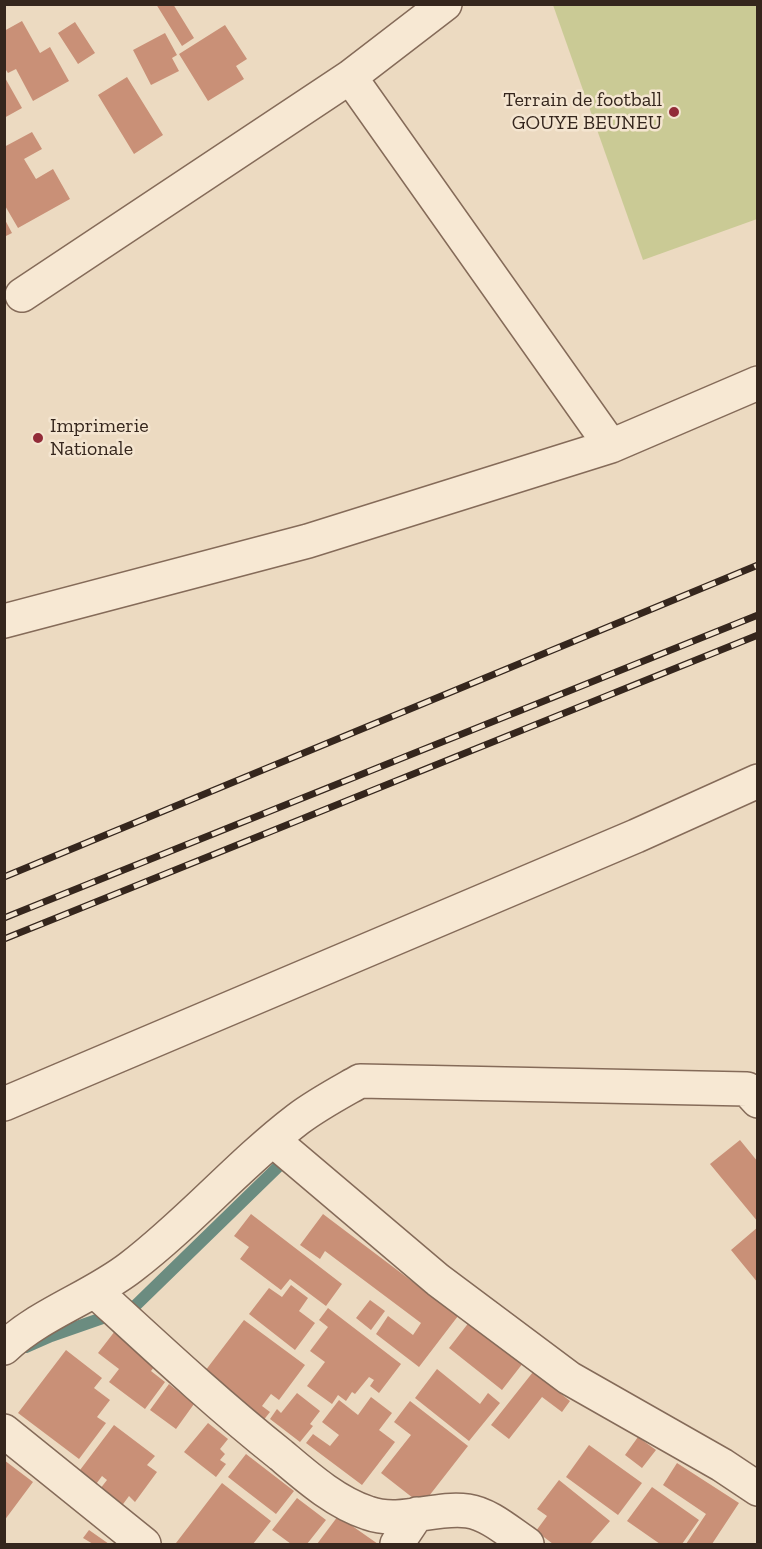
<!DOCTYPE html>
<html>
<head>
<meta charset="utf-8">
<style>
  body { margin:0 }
  #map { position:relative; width:762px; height:1549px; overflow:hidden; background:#ecdac1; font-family:"Zilla Slab",serif }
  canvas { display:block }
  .frame { position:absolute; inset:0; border:6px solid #35261d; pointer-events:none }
</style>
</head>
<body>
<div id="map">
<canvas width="762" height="1549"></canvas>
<div class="frame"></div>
</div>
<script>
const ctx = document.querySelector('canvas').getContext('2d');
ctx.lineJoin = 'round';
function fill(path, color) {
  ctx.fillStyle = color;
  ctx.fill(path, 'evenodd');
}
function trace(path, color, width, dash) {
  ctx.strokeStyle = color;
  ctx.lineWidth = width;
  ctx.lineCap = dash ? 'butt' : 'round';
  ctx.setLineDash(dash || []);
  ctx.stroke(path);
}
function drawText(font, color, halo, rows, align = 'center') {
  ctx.font = font + ' "Zilla Slab",serif';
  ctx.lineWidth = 5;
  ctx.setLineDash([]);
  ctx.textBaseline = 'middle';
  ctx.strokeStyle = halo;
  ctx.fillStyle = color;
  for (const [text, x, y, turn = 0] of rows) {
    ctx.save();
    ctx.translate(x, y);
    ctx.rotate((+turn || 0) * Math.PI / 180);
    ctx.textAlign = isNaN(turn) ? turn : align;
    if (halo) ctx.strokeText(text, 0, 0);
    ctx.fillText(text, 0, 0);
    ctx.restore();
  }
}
const green = new Path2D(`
  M553,5H757V219L643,260Z`);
const stream = new Path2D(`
  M26,1347L51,1336L134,1307L283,1162L293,1161`);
const building = new Path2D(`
  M156,4H173L194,38L182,46Z
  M22,21L40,53L50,47L69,81L33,101L16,69L8,73L4,67V31Z
  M75,22L95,53L78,64L58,33Z
  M225,25L247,59L236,66L244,79L208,101L179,54Z
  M165,33L177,55L172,58L179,71L151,85L133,50Z
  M4,76L22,108L4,118Z
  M127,77L163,135L134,154L98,95Z
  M32,132L42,149L24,159L36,179L53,169L70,199L18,228L4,204V147Z
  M4,218L12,233L4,237Z
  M740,1140L758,1162V1222L710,1164Z
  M251,1214L342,1284L326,1306L290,1279L281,1290L240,1259L249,1247L234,1236Z
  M323,1214L458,1316L419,1367L376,1334L388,1316L413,1335L421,1323L325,1251L320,1259L300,1245Z
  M758,1227V1283L731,1250Z
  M291,1285L308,1298L299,1311L315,1323L295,1350L249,1314L269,1288L282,1297Z
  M370,1300L385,1311L371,1330L356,1318Z
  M328,1308L401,1364L379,1393L370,1386L374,1380L369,1377L355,1394L352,1392L346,1401L338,1395L332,1404L307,1386L325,1362L310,1351L328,1327L319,1320Z
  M244,1320L305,1365L279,1400L271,1394L262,1406L270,1412L262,1422L202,1375Z
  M470,1321L523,1363L502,1390L449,1348Z
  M115,1331L157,1363L151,1371L165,1382L145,1409L109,1382L119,1369L98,1353Z
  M66,1350L102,1378L94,1388L110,1400L97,1417L106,1423L79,1459L18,1413Z
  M437,1369L480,1404L488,1393L500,1403L469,1441L415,1398Z
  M533,1372L570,1401L562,1412L542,1397L509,1439L491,1425Z
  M169,1384L194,1404L176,1429L150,1410Z
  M297,1393L320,1411L310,1424L313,1426L300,1442L270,1419L277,1409L281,1413Z
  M371,1397L392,1413L379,1430L395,1442L362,1485L306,1443L313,1434L330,1446L339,1435L322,1422L339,1400L358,1415Z
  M410,1401L468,1446L422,1505L381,1473L411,1435L394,1422Z
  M208,1423L228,1439L220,1449L225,1454L220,1460L226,1464L216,1477L184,1452Z
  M114,1425L155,1456L147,1465L157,1472L135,1502L129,1496L118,1511L96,1494L107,1480L102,1476L91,1491L74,1478Z
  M638,1437L656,1450L642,1468L625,1455Z
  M589,1445L642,1483L618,1515L566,1477Z
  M246,1454L294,1491L276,1514L228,1477Z
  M4,1460L33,1482L4,1521Z
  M677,1463L739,1503L712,1544H686L706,1514L663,1485Z
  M559,1480L610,1521L590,1544H553L536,1531L547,1516L537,1509Z
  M222,1483L271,1521L253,1544H177L176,1543Z
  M652,1487L699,1520L682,1544H660L627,1521Z
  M297,1498L326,1520L307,1544H291L272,1530Z
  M338,1516L378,1544H317Z
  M89,1530L109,1544H93L83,1538Z`);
const minor = new Path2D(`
  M350,77L611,446
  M22,295L350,77L445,4
  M4,621L308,541L611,446L758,383
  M4,1104L636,836L758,781
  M274,1141L438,1280L569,1378L722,1465L758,1489
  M96,1292C156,1347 217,1404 281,1455C307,1477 335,1502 368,1513C401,1525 435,1506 468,1511C489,1514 510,1533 527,1544
  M4,1348C41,1313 91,1298 131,1267C190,1222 239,1164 298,1119C318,1104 339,1093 360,1081L747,1089L758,1101
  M4,1431L144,1544
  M397,1544L417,1514`);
const rail = new Path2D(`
  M4,877L758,565
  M4,918L758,615
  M4,939L758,635`);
const markers = [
  [674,112,6,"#922b38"],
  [38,438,6,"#922b38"]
];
const poiNames = [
  ["Terrain de football",662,100],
  ["GOUYE BEUNEU",662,123],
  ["Imprimerie",50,426,"left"],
  ["Nationale",50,449,"left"]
];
fill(green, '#caca95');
trace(stream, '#6b8c80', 12);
fill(building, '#c99077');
trace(minor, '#856b59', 36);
trace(minor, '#f7e8d3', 33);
trace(rail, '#35261d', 7);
trace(rail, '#f4e5d0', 4.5, [14]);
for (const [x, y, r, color] of markers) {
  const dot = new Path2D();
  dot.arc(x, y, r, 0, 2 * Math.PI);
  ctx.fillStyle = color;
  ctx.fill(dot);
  trace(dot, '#f4e5d0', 2);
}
drawText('20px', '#35261d', '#f4e5d0', poiNames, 'right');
</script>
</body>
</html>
